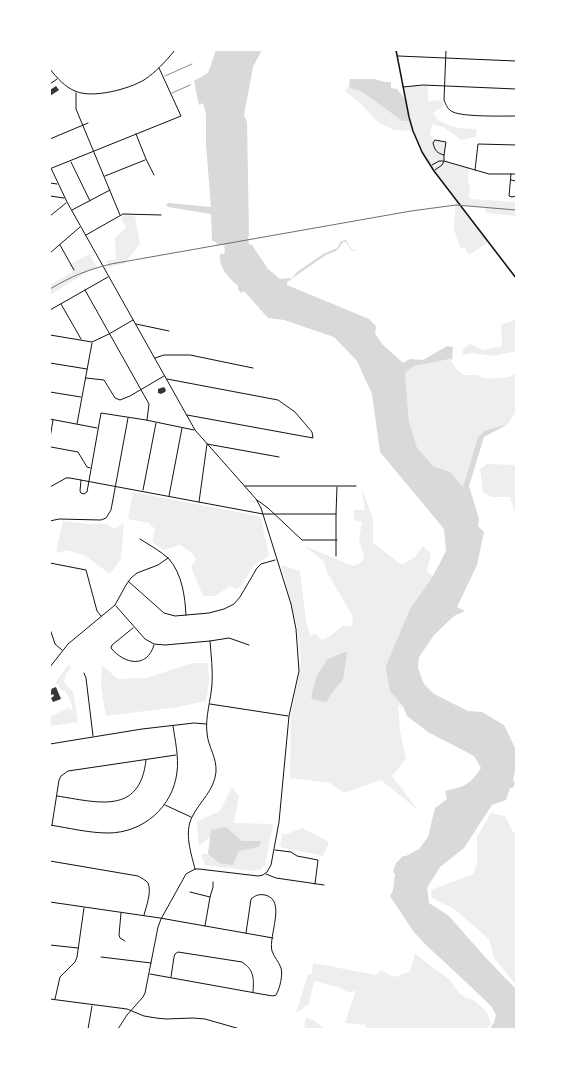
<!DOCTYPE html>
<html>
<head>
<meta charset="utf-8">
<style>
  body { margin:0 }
  #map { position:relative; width:566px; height:1079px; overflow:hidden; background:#fff; font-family:"PT Sans",sans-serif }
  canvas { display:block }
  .frame { position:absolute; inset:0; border:51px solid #fff; pointer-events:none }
</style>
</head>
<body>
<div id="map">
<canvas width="566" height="1079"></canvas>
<div class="frame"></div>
</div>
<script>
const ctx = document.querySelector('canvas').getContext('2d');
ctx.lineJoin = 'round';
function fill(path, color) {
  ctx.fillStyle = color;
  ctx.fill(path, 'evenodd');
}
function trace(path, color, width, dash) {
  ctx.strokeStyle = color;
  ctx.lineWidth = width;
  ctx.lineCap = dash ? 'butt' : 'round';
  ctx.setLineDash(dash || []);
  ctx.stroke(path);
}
const green = new Path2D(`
  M418,85H428V101L442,100L444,106L433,113L439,121L457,128L477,129L476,137L461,140L445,128L432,124L430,135L435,140L446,142L444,161L469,168L468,183L470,186L469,196L471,199L516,202V216L486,213L484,207L462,206L489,242L469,255L464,247L461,249L454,230L456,199L439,178L422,152L413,131L394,130L379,123L357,100L344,91L349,86L352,89L361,91L402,121H410L403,87Z
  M125,215L135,216L140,244L124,264L109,267L106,261L116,259L115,238L126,227L121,218Z
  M89,254L98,269L89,271L50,295V285L73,272L69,265Z
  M516,319V352H512L493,356L473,353L463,355V349L470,344L484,350L502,346L501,325Z
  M450,359L457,370L464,375H477L487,379L509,377L516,373V411L508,424L484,431L478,437L463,487L450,472L433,466L417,449L409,421L405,373L414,366Z
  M487,464L516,465V515L510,497H492L483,492L480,469Z
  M361,486L373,519V543L402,565L415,557L423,546L431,554L427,571L433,576L410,609L390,691L403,706L402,709L401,706L398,705L400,731L406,759L392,776L418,810L381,780L344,793L330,783L290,778L291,715L301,662L297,626L281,565L300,571L306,622L311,636L315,634L322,640L330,636L343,626H352L353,617L327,572L324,562L305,546L353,566L362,562L364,557L359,540L362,522L354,520V510H365Z
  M133,492L258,516L261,518L269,556L254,565L241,586L236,589L230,586L215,596H203L191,567L196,559L193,554L180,545L163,550L152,542L155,529L149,523L128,519Z
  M63,521L88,524H107L114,529L124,523L121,559L110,574L84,555L66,550L62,553L56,551Z
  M193,663H208L209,681L206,701L178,707L106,716L101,687L102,665L118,679L146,678Z
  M68,665L71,667L65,676L64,682L73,692L78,722L50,726V717L68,708L73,711C72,702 69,697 64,690L62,691L56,683L57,680Z
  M232,787L239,796L234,823L273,824L265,865L261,869L253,871L205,865L201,854H208L219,863L239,851L259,847L262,842L242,841L211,836L199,846L197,821L220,811Z
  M491,813L505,816L513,832H516V985L494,958L489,939L454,909L432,898L431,890L473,874L477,864V837Z
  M302,828L329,842L323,856L280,847L282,834H287Z
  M414,953L451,981L458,992L466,998L475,1001L487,1012L491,1024L487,1029H366V1025L345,1023L356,990L350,993L338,987L314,981L309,1004L296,1013L308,974H312L313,963L376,975L381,970L394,977L409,972L414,959Z
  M306,1018L314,1020L324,1029H304Z`);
const water = new Path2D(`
  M216,50H262L253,67L244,115L247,122L249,234L248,238L249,244L252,245L268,269L280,279L292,278L297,272L323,254L337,248L341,241L346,240L351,249L357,251L351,250L346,242H343L340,247L336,251L326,255L287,282V285L369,319L376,326L375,333L382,344L403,363L410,359L423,360L447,346L453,347L452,360L450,359L414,366L405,373L409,421L417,448L433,466L450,472L463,487L478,437L484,431L508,424L484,437L469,486L479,519L478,526L484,532L477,565L457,607L465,611L454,616L434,635L419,657L418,668L424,684L434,694L468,711L482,712L504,725L516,750V767L513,780L515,783L513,788H510L506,800L492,805L464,848L440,867L427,888L429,903L449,916L485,957L516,989V1029H490L494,1022L496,1015L491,1006L469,985L425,944L413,931L390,896L393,890L395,874L393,872L396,863L403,856H406L419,849L428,837L435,808L447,799L445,791C464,787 470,785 481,768L474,756L428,732L407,716L403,706L390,691L386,670V666L410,609L433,576L446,551L444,529L380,452L372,394L357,361L334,337L284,320L268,318L244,291L241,293L238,289V286C229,278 218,267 220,254H223L225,252L224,244L217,245L216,242L212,241L211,214L168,207L166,204L169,203L211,207L206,145V114L203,103L199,105L194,81L208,73Z
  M350,79H374L385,82H391V88L397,89L406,100L410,121H402L361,91L352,89L349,86Z
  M345,652L347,653L343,680L334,690L326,702L314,700L311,697L317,675L328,659Z
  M226,827L242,841H262L259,847L239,851L233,865L219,863L208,854L211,830Z`);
const building = new Path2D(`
  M56,86L59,90L50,96V90Z
  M164,387L166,390L165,392L161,394L158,393V389Z
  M56,687L61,699L53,702L51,698L54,696L53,694L50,696V691L52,690L51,689Z`);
const service = new Path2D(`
  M165,76L192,64
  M172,93L190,85`);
const minor = new Path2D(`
  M446,50L444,100C446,105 448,110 453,112C464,117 502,116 516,116
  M398,56L516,61
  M50,69C57,78 65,87 75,91C92,99 129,89 144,80C156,72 166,61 175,50
  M50,84L57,79
  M403,87L423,85L516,89
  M76,93V109L120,215
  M136,134L146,159L154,175
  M50,139L88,123
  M444,160V155C437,153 435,151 433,143L435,140L446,142L444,155
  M71,162L90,201
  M432,165L439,161H444L489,174H516
  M50,166L67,202L195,430L256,499L261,508L291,604L296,629L299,671L289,716L279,822L271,865L267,872L263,875L258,876L199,869H195L186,874L161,919L158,927L145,993L143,997L127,1015L118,1029
  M52,168L181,116L159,68
  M435,170L442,165L444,161
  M475,170L478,144L516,145
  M511,174L509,196L512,197L516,196
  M105,176L145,160
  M511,180L516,181
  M50,183L57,184
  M50,196L64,198
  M72,210L110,190
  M50,216L66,203
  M86,235L123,214L161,215
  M60,245L74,270
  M50,253L80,227
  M85,290L149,404L147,420
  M61,304L81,339
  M50,310L108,277
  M136,324L169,331
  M50,335L92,342L109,334L133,320
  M155,358L164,355H190L253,368
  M50,363L87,369
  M86,378L104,380L115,398L120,400L130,396L164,376
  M167,379L278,400L295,412L312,432L313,438L187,415
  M50,392L81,397
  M50,419L97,428
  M77,424L92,343
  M50,438L53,420
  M51,447L78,452L87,467L90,468
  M81,480L80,491L81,493L84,494L87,492L101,413L146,420L194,430
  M245,486H356
  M50,487L66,478H70L263,514H336
  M143,490L156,423
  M169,496L182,428
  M257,500L268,508L302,540H337
  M199,502L207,444L279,457
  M50,521L59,519L101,520L106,518L111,510L128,418
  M140,539C149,545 161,551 169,559C182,574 185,596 186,615
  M336,556V514L337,487
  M50,563L86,570L97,611L101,616
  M128,581L164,613L175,616L209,613L224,609L234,604L240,597L257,568L261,564L275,560
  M116,606L145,639L154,644L165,645L210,641L229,638L249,645
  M133,628L112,645L111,648C124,664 147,669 154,645
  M50,629L55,644L62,650
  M50,667L68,644L115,605L126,585L131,578L137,573L158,565L168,558
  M84,673L86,678L93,736
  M210,704L288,716
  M50,744L142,729L194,723L206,724
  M57,796C97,802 140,816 146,760
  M165,805L191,817
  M50,825C69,828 89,833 108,833C143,833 173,807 177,772C179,757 175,740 173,726
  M52,825L59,780L61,776L68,771L176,755
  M275,850L291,852L297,856L318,860L315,884
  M50,861L138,876C141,878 146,880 148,883C152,892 146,907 144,915
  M195,869C191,853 184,833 192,817C200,801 214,791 216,772C217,757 208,747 207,733C205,717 211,700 212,684C213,670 211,655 210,641
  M266,874L276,878L324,885
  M190,892L210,897
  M50,902L160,918L273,938
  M121,913L119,935L120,938L125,941
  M205,926L210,897L213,887V882
  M50,945L78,948
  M101,957L151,963
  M150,974L261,994L273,996L276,995C280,988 283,975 281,968C279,962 274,957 272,951C268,936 287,900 265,895C259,894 256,895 251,899L246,933
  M171,977L174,957L175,954L178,952L242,962C254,970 254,978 253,992
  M50,999L127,1009L144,1016L156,1018L166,1019L193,1018L205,1019L240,1029
  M55,999L60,977L75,962L77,957L84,908
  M88,1029L92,1006`);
const tertiary = new Path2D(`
  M396,50L409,117L413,131L422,152L434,171L516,278`);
const rail = new Path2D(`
  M50,289C72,276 87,270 111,264L411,211L456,205L516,210`);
fill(green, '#eee');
fill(water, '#d9d9d9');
fill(building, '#353535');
trace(service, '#111', 0.5);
trace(minor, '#111', 1);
trace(tertiary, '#111', 1.5);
trace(rail, '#707070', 1);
</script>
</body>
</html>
